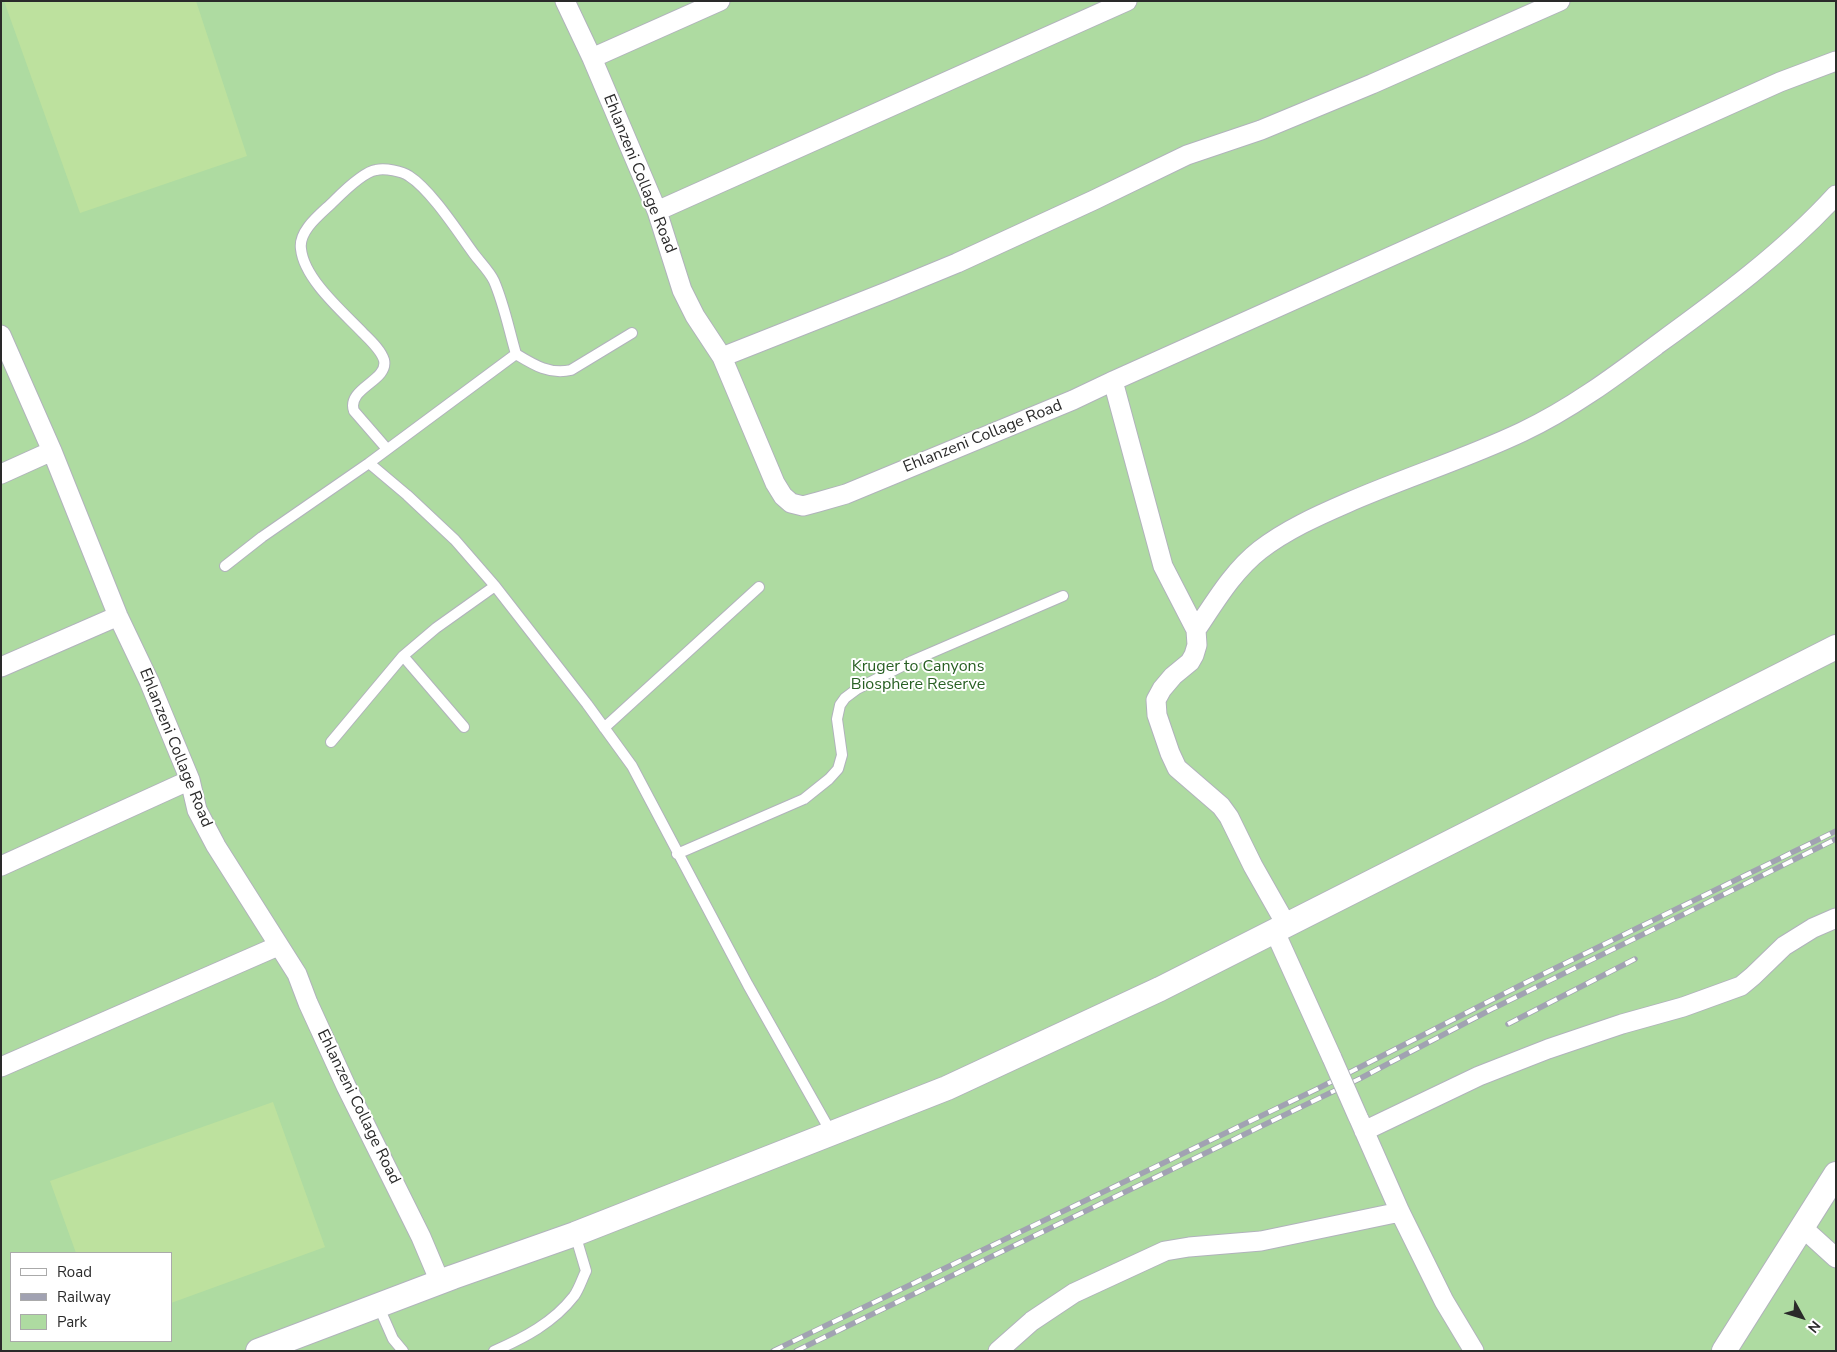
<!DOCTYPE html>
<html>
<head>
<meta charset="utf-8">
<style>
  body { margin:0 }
  #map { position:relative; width:1837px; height:1352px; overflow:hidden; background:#ebe7de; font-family:"Nunito Sans",sans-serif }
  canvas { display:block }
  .frame { position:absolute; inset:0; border:2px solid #2a2a2a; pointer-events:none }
  .legend { position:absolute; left:10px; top:1252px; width:162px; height:90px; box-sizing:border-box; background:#fff; border:1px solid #aaa; margin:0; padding:6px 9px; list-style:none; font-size:15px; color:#2a2a2a }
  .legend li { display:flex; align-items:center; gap:10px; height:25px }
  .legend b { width:25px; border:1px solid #aaa }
  .north { position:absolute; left:1777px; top:1292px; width:50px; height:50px; -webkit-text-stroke:4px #fff; paint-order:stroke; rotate:129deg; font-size:14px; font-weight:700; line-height:20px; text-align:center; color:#2a2a2a }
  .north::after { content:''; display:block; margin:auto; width:18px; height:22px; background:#2a2a2a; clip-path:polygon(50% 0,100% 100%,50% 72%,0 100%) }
</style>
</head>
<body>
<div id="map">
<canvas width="1837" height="1352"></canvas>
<div class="frame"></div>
<ul class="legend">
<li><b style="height:6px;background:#fff"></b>Road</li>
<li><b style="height:6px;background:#a1a2b2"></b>Railway</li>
<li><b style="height:14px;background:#aedba1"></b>Park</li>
</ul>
<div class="north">N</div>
</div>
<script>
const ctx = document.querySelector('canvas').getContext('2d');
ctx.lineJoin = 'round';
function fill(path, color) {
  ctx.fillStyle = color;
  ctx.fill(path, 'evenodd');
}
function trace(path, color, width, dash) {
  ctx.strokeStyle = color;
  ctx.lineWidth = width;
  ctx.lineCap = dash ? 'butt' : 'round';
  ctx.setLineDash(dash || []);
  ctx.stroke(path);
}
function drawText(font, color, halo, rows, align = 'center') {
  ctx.font = font + ' "Nunito Sans",sans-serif';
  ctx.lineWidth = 4;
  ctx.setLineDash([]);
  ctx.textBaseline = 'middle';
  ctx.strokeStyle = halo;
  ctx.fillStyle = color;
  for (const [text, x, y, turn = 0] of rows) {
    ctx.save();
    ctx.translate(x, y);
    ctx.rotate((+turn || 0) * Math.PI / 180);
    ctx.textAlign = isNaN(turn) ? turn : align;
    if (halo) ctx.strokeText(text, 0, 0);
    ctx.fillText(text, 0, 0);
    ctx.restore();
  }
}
const green = new Path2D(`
  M1,1H1836V1351H1ZM11,1253H171V1341H11Z`);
const pitch = new Path2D(`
  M4,1H196L247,156L80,213Z
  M273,1102L325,1247L171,1303V1253H76L50,1181Z`);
const service = new Path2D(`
  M387,449L354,411C346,388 389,381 384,360C381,350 370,340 363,333C343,312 304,279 301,249C298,230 322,213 334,201C343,192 363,172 376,170C385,168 402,171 409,176C431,190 458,232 474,254C480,262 490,272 494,281C504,304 509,330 516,354C534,365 550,375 571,370L632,333
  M369,463L407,495L455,540L495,586L587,704L632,766L748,985L832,1134
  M225,566L262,537L369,463L516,354
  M403,656L464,727
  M604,728L759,587
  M331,742L403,656L436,628L495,586
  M677,854L804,799L829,779L838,769L842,755L837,719L840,705L845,698L857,689L912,661L1063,596
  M378,1305L393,1339L403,1351
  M494,1351C524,1338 553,1323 574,1296C579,1289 582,1279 586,1271L575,1234`);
const minor = new Path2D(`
  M565,1L592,58L657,211L682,290L695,316L722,357L775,483L783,496L791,503L803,506L818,502L846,494L1073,400L1113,381L1780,82L1836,61
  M592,58L720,1
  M657,211L1127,1
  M1,335L52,451L118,616L149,681L190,780L197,810L216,846L297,974L308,1003L346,1086L421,1237L440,1282
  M722,357L889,291L957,263L1094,200L1187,155L1261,130L1372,84L1560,1
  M1113,381L1163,566L1196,630L1197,645L1194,655L1190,662L1173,676L1162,689L1156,700L1157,715L1170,753L1177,768L1221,806L1229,817L1253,866L1287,926
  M1,474L52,451
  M1196,630C1215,602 1233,571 1260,550C1286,530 1317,516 1347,503C1404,478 1465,459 1522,432C1571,409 1615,376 1658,344C1720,299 1784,252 1836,195
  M1,667L118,616
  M1,866L190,780
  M1275,932L1332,1058
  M1,1067L278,946
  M1359,1119L1400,1212L1444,1301L1474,1351
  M1364,1131L1479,1076L1548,1049L1622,1024L1683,1007L1741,986L1753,976L1784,946L1813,928L1836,918
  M1803,1228L1836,1258
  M998,1351L1032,1321L1074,1293L1165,1251L1189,1247L1261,1241L1400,1212`);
const tertiary = new Path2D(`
  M258,1351L453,1277L575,1234L947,1088L1160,989L1836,647
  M1724,1351L1836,1174`);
const rail = new Path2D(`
  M1508,1024L1635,959
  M773,1351L1317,1089L1529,981L1836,831
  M796,1351L1361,1078L1492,1009L1836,839`);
const minorBridge = new Path2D(`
  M1332,1058L1358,1117`);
const streetNames = [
  ["Ehlanzeni Collage Road",639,174,68],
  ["Ehlanzeni Collage Road",983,437,-22],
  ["Ehlanzeni Collage Road",175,748,68],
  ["Ehlanzeni Collage Road",358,1107,64]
];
const parkNames = [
  ["Kruger to Canyons",918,667],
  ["Biosphere Reserve",918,685]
];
fill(green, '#aedba1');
fill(pitch, '#bde19e');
trace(service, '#b1b3bc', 12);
trace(minor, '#b1b3bc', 21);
trace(tertiary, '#b1b3bc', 26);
trace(service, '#fff', 10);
trace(minor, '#fff', 19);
trace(tertiary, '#fff', 24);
trace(rail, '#a1a2b2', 5.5);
trace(rail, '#fff', 4, [11]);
trace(minorBridge, '#b1b3bc', 21, []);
trace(minorBridge, '#fff', 19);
drawText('16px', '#2a2a2a', '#fff', streetNames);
drawText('16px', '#285f23', '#fff', parkNames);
</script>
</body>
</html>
